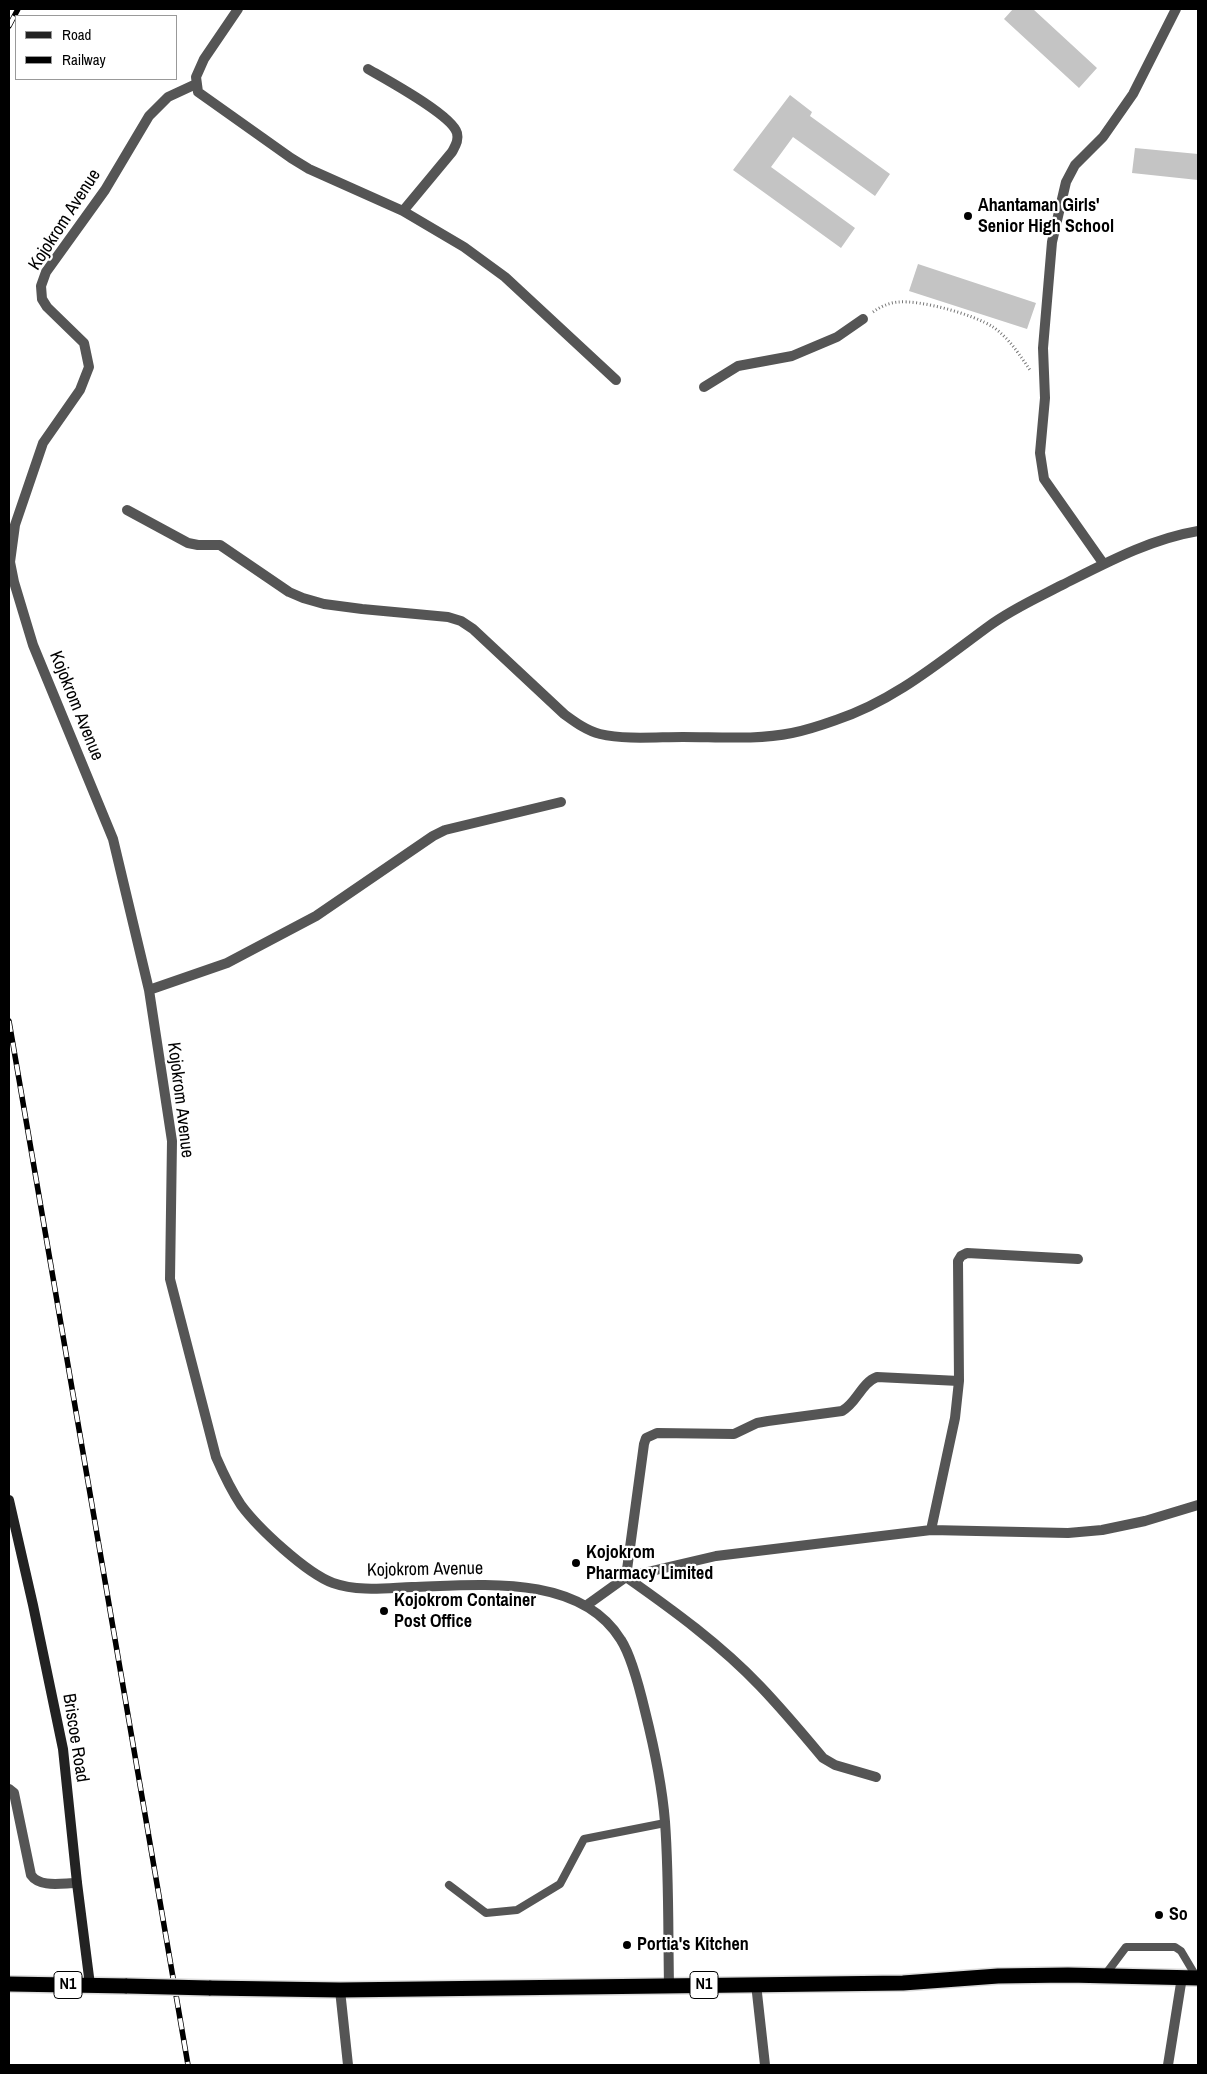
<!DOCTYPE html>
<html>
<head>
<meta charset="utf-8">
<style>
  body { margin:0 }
  #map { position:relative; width:1207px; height:2074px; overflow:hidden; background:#fff; font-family:"Archivo Narrow",sans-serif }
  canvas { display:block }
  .frame { position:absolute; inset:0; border:10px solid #000; pointer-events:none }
  .legend { position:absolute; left:15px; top:15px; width:162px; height:65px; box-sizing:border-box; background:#fff; border:1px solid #999; margin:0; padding:6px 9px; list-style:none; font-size:15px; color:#000 }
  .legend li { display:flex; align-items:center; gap:10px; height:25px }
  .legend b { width:25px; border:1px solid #999 }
</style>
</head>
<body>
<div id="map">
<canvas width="1207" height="2074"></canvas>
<div class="frame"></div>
<ul class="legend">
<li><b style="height:6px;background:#222"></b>Road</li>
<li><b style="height:6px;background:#000"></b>Railway</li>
</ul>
</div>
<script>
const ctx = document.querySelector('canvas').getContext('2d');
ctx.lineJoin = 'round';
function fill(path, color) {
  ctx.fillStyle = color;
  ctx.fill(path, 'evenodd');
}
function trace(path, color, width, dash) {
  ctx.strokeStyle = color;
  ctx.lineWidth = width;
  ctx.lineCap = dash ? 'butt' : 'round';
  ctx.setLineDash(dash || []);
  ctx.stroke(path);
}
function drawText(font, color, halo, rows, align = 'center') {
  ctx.font = font + ' "Archivo Narrow",sans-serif';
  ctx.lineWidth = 4.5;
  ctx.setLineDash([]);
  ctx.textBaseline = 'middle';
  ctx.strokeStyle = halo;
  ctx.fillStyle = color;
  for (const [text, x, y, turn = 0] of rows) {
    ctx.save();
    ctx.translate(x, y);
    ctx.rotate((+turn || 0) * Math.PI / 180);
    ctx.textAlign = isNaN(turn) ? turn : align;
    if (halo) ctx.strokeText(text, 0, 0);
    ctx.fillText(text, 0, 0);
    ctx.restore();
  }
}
const building = new Path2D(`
  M1013,9H1033L1097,68L1079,88L1004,19Z
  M790,95L812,112L810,116L890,174L875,196L793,137L771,167L855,228L841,248L733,170Z
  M1135,148L1198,154V180L1132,173Z
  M918,264L1036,303L1027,329L909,291Z`);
const path = new Path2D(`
  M873,312C880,307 888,303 898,302C921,300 973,314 993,327C1009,338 1019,354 1030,370`);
const lane = new Path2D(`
  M449,1885L486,1913L517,1910L560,1884L584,1839L665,1823
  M1105,1975L1126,1947H1175L1181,1951L1197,1978`);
const street = new Path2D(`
  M238,9L204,59L196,77L198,92L291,158L309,169L403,211L464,247L505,277L616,380
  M368,69C387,80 452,115 457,133C459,141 455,146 452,152L403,211
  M196,84L168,97L149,116L105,190L46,272L41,286L42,299L47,307L84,343L89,367L80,390L43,443L15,525L10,562L14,582L33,645L113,839L149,990L172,1141L170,1279L216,1457C223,1473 231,1490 241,1505C258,1528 306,1573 333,1583C359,1592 386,1588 412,1587C479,1585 580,1573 621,1640C632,1657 640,1690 645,1711C654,1747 662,1784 665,1822C669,1876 668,1931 669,1986
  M704,387L738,366L792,356L837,337L863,319
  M127,510L188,543L198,545H220L289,592L303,598L324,604L362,609L448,617L461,621L473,629L564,714C575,722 587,731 600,734C626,740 656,737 683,737C719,737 757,740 792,733C807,730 822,725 836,720C894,701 941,661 989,626C1012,609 1037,598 1062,585C1106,563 1150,539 1198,531
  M1103,563L1044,479L1040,453L1045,398L1043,348L1052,242L1066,182L1075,165L1103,137L1133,94L1176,9
  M149,990L227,963L316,916L433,836L445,830L561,802
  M931,1530L955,1418L959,1381L958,1261L961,1256L967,1253L1078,1259
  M587,1605L626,1577L716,1556L931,1530L1068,1533L1102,1530L1145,1521L1198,1505
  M876,1777L835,1765L823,1758C803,1734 782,1709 760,1686C721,1645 673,1610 626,1577L644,1444L646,1438L657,1433L734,1434L757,1423L768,1421L842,1411C857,1403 861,1383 877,1377L959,1381
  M9,1789L14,1793L31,1875C40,1888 62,1883 77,1883
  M756,1984L765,2065
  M340,1990L348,2065
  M1168,2065L1182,1977`);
const secondary = new Path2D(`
  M9,1500L33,1605L63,1749L77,1883L90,1985`);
const highway = new Path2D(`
  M9,1984L127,1986
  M209,1988L340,1990L903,1983L998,1976L1068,1975L1198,1978`);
const rail = new Path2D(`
  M9,26L18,9
  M9,1021L188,2065`);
const highwayBridge = new Path2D(`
  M127,1986L209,1988`);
const markers = [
  [968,216,5,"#000"],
  [576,1563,5,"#000"],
  [384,1611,5,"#000"],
  [1159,1915,5,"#000"],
  [627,1945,5,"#000"]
];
const shields = [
  [68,1985,28],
  [704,1985,28]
];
const shieldNames = [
  ["N1",68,1985],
  ["N1",704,1985]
];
const poiNames = [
  ["Ahantaman Girls'",978,206],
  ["Senior High School",978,227],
  ["Kojokrom",586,1553],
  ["Pharmacy Limited",586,1574],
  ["Kojokrom Container",394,1601],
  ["Post Office",394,1622],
  ["So",1169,1915],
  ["Portia's Kitchen",637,1945]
];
const streetNames = [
  ["Kojokrom Avenue",65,220,-57],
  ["Kojokrom Avenue",76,706,68],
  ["Kojokrom Avenue",180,1100,83],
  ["Kojokrom Avenue",425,1570,-1],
  ["Briscoe Road",75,1738,81]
];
fill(building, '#c4c4c4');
trace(highway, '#dbdbdb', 18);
trace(path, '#777', 3, [1, 2.5]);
trace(lane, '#555', 8);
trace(street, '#555', 10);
trace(secondary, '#222', 10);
trace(highway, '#000', 15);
trace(rail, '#000', 5.5);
trace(rail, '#fff', 4, [11]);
trace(highwayBridge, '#dbdbdb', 18, []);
trace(highwayBridge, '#000', 15);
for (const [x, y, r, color] of markers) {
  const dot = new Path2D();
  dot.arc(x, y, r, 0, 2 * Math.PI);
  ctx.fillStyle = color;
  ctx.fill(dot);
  trace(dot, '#fff', 2);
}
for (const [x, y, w] of shields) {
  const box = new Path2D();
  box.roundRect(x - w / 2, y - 13.5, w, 27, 4);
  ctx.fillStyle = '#fff';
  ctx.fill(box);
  trace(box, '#000', 1);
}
drawText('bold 16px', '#000', null, shieldNames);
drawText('bold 18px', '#000', '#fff', poiNames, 'left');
drawText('18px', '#000', '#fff', streetNames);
</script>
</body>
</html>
